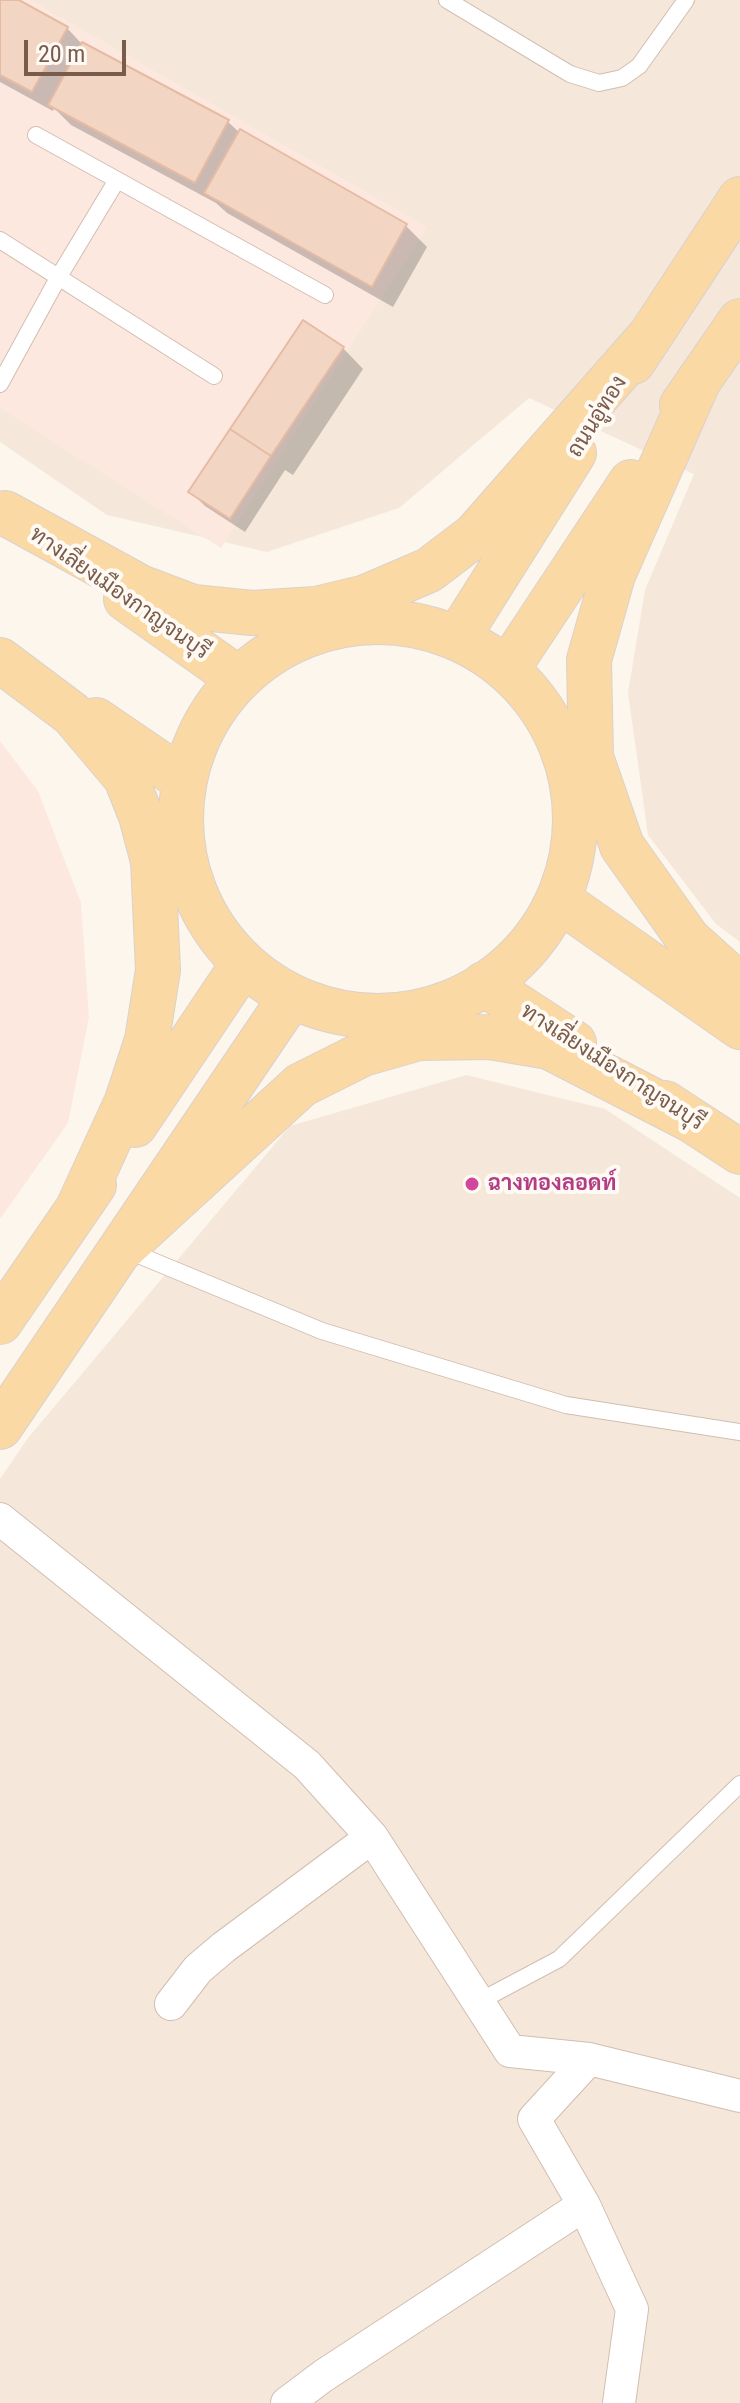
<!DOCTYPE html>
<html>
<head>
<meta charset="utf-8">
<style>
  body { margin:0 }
  #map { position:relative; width:740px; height:2403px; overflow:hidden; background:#fdf6ec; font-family:"Roboto Condensed",sans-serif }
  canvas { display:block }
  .scale { position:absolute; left:24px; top:40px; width:102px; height:36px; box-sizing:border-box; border:4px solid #7a5c4d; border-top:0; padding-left:10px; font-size:24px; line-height:28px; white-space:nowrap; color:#7a5c4d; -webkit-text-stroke:6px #fffaf3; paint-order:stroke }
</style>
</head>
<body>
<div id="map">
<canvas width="740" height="2403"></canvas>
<div class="scale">20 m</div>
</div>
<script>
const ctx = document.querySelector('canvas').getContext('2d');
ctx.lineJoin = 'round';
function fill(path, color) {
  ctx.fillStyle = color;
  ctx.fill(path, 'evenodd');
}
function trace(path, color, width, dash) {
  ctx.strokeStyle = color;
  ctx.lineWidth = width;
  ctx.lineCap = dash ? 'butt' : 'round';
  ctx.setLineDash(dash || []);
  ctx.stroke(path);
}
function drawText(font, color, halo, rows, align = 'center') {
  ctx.font = font + ' "Roboto Condensed",Sarabun,sans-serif';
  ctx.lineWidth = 8;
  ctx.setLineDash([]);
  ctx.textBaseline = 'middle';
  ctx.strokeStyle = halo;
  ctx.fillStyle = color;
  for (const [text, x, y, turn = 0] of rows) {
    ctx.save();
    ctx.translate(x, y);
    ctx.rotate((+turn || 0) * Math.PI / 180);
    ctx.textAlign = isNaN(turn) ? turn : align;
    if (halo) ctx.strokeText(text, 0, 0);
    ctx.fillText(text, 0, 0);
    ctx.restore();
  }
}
const residential = new Path2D(`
  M0,0H740V942L716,924L648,835L628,693L645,590L694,474L529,398L399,508L267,552L107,515L0,442Z
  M466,1075L605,1109L740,1198V2403H0V1479L28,1438L290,1126Z`);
const commercial = new Path2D(`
  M0,0H30L427,227L221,548L0,408Z
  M0,741L38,791L81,903L89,1017L68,1123L0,1219Z`);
const shadow = new Path2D(`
  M0,0H14L67,28L82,44L228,122L240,133L406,226L427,247L393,307L227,213L216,203L71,125L54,108L53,111L0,82Z
  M343,348L363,369L293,475L285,470L245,532L205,506L191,492Z`);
const building = new Path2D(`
  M0,0H19L68,27L32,92L0,75Z
  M82,42L229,120L195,183L48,105Z
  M240,129L407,224L372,287L204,193Z
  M303,320L344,347L271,456L230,429Z
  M230,429L271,456L230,519L188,492Z`);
const service = new Path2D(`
  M447,0L570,74L599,83L622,78L639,66L686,0
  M36,135L325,295
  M0,240L214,376
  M0,384L58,278L117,180
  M124,1249L322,1331L566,1405L740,1432
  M478,2002L559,1959L740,1784`);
const minor = new Path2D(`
  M0,1519L307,1765L372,1837L510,2051L589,2059L740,2096
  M171,2004L198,1969L224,1947L372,1837
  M589,2059L534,2119L584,2205L632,2309L619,2403
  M287,2403L323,2376L584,2205`);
const primary = new Path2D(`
  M633,362L740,199
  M699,380L613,575L589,660L591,757L622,846L688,939L740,986
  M682,405L740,321
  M5,513L140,587L193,607L252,613L316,609L366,597L429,570L475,535L649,337
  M126,599L239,679
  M181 819a197 197 0 1 1 394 0a197 197 0 1 1-394 0Z
  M458,637L574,453
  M0,660L72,714L126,778L141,816L153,861L158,970L147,1040L127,1101L77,1210
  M508,668L631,482
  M96,720L184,780
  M559,900L740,1027
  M484,984L574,1043
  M665,1103L740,1152
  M135,1125L243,964
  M123,1248L301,1085L363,1054L419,1038L490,1037L549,1047L691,1120
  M0,1322L94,1185
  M0,1427L291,997`);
const markers = [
  [472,1184,8,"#d1479c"]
];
const streetNames = [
  ["ถนนอู่ทอง",598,417,-58],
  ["ทางเลี่ยงเมืองกาญจนบุรี",119,594,35],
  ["ทางเลี่ยงเมืองกาญจนบุรี",612,1068,33]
];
const hotelNames = [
  ["ฉางทองลอดท์",488,1184]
];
fill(residential, '#f5e8da');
fill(commercial, '#fde8e0');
fill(shadow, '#0003');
fill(building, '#f3d5c3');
trace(building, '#e6bba3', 2);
trace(service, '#d1beb0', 18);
trace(minor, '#d1beb0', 34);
trace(primary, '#dad1cd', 46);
trace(service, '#fff', 16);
trace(minor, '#fff', 32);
trace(primary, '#fbd9a5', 44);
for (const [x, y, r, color] of markers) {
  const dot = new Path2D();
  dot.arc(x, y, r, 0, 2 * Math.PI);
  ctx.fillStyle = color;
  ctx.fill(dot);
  trace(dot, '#fffaf3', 3);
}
drawText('22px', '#7a5c4d', '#fffaf3', streetNames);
drawText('bold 22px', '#b23c85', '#fffaf3', hotelNames, 'left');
</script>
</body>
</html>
